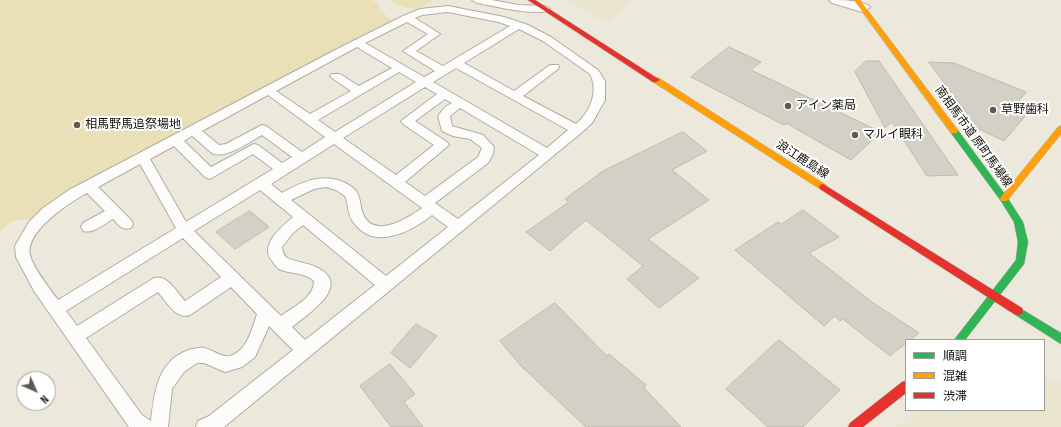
<!DOCTYPE html>
<html>
<head>
<meta charset="utf-8">
<style>
  body { margin:0 }
  #map { position:relative; width:1061px; height:427px; overflow:hidden; background:#ece9dc; font-family:"Sofia Sans Condensed","Noto Sans JP",sans-serif }
  canvas { display:block }
  .legend { position:absolute; left:905px; top:339px; width:140px; height:72px; box-sizing:border-box; background:#fff; border:1px solid #a09f9c; margin:0; padding:5px 7px; list-style:none; font-size:12px; color:#121007 }
  .legend li { display:flex; align-items:center; gap:8px; height:20px }
  .legend b { width:20px; border:1px solid #a09f9c }
  .north { position:absolute; left:16px; top:371px; width:40px; height:40px; box-sizing:border-box; background:#fff; border:1px solid #a09f9c; border-radius:50%; rotate:135deg; font-size:11px; font-weight:700; line-height:16px; text-align:center; color:#121007 }
  .north::after { content:''; display:block; margin:auto; width:14px; height:18px; background:#5e5c52; clip-path:polygon(50% 0,100% 100%,50% 72%,0 100%) }
</style>
</head>
<body>
<div id="map">
<canvas width="1061" height="427"></canvas>
<ul class="legend">
<li><b style="height:5px;background:#30b455"></b>順調</li>
<li><b style="height:5px;background:#ff9f0a"></b>混雑</li>
<li><b style="height:5px;background:#e5322d"></b>渋滞</li>
</ul>
<div class="north">N</div>
</div>
<script>
const ctx = document.querySelector('canvas').getContext('2d');
ctx.lineJoin = 'round';
function fill(path, color) {
  ctx.fillStyle = color;
  ctx.fill(path, 'evenodd');
}
function trace(path, color, width, dash) {
  ctx.strokeStyle = color;
  ctx.lineWidth = width;
  ctx.lineCap = dash ? 'butt' : 'round';
  ctx.setLineDash(dash || []);
  ctx.stroke(path);
}
function drawText(font, color, halo, rows, align = 'center') {
  ctx.font = font + ' "Sofia Sans Condensed","Noto Sans JP",sans-serif';
  ctx.lineWidth = 4;
  ctx.setLineDash([]);
  ctx.textBaseline = 'middle';
  ctx.strokeStyle = halo;
  ctx.fillStyle = color;
  for (const [text, x, y, turn = 0] of rows) {
    ctx.save();
    ctx.translate(x, y);
    ctx.rotate((+turn || 0) * Math.PI / 180);
    ctx.textAlign = isNaN(turn) ? turn : align;
    if (halo) ctx.strokeText(text, 0, 0);
    ctx.fillText(text, 0, 0);
    ctx.restore();
  }
}
const built = new Path2D(`
  M566,0H633L607,24Z
  M1044,378L1058,379L1061,382V427H896L917,410H1044Z`);
const green = new Path2D(`
  M0,0H371L377,2L380,10L393,21L379,35L338,47L321,57L144,151L134,152L126,160L73,188L44,206L34,219L12,221L0,232Z
  M391,0H431L432,2C414,11 408,11 391,0Z`);
const building = new Path2D(`
  M729,47L761,62L751,70L881,132L851,160L786,123L784,125L691,77Z
  M866,61H879L958,175L927,176L892,122L885,128L855,72Z
  M929,62L954,63L1026,92L1014,107L1028,113L1004,141L979,129Z
  M683,132L707,151L672,170L709,200L648,239L699,278L659,308L627,279L643,266L586,220L550,251L526,232L569,202L565,199L603,171Z
  M803,210L839,237L809,253L872,302L919,333L910,340H906V343L890,356L843,319L840,321L835,316L824,326L735,250L778,222L781,224Z
  M250,211L269,227L235,249L216,232Z
  M555,303L607,356L609,354L646,385L644,388L681,427H586L521,366L500,341Z
  M416,324L437,336L410,368L391,353Z
  M779,340L840,390L803,427H768L726,389Z
  M390,364L415,394L404,402L423,427H391L360,386Z`);
const lane = new Path2D(`
  M472,0H492L518,5L545,6L550,9C542,18 490,5 477,3Z
  M448,6L504,17L528,25L551,37L598,70L605,81V100L592,123L581,133L224,427H196L198,421L209,416L293,350L269,326L255,357L242,367L225,372L204,363H197L184,372L172,389L168,427H129L34,291L16,257L15,246L29,222L43,208L69,190L341,47L403,16L420,9ZM448,12L498,22L510,26L443,66L416,51L440,34L415,18L422,15ZM407,22L428,34L403,51L435,71L424,77L365,43ZM519,29L543,41L590,74C599,92 590,112 576,124L523,96L558,69L559,67L558,65H550L514,91L464,63ZM357,47L392,68L359,86L340,74H332L330,76L332,78L351,91L310,114L276,91ZM456,68L568,130L547,148L433,82ZM399,72L416,82L335,132L318,120ZM425,87L437,94L401,121L403,124L434,145L396,175L343,138ZM268,95L325,137L302,152L266,126L262,125L226,144L219,145L202,131ZM445,99L452,103L445,107L438,116L442,131L453,136L470,139L482,148L478,157L425,196L405,182L449,145L447,142L415,121ZM460,108L539,155L458,219L435,203L488,163L493,154L494,147L483,135L452,126L450,116ZM262,135L292,157L282,163L258,145L254,144L211,167L184,141L192,136C199,141 205,148 212,153C225,160 251,141 262,135ZM334,144L422,208C408,218 374,240 363,214C360,207 361,198 356,191C353,187 348,184 343,182C321,173 302,182 282,193L271,184ZM174,146L205,177L210,179L253,154L273,169L186,222L150,159ZM140,164L176,228L58,300C50,289 33,268 30,255C25,231 69,203 87,193L105,211L83,223L81,227L83,231C93,234 104,224 113,219C119,225 122,231 131,228L133,224L131,220L98,187ZM326,187L336,190L345,196C349,205 347,215 354,223C374,251 411,232 432,215L448,227L386,276L291,200L314,189ZM260,190L293,217C281,227 258,246 273,262C275,265 277,268 279,269C292,275 302,271 314,281C314,298 293,307 281,316L194,231ZM303,225L375,285L305,340L292,327C308,314 354,285 316,267C308,263 292,261 287,258C283,255 283,251 282,247L293,233ZM183,238L221,277L185,301C177,292 167,274 154,278L77,326L66,311ZM231,287L257,314C252,329 247,351 230,356C221,358 212,349 204,348C198,347 192,349 186,351C157,363 154,394 151,421L142,415L86,338L158,292C166,301 176,320 190,315Z`);
const street = new Path2D(`
  M829,0C841,0 862,0 870,7L867,10L862,12L832,3Z`);
const fast = new Path2D(`
  M954,128L957,129L1007,197L1023,222L1028,242L1024,264L965,340H954L1016,260L1018,242L1014,222L1001,201L951,133L950,131Z
  M1018,307L1061,333V344L1014,314L1013,311L1014,308Z`);
const slow = new Path2D(`
  M854,0H860L957,129L958,131L957,133H951Z
  M653,78H659L826,185L827,187L826,189H820L653,82Z
  M1061,126V134L1007,201H1001L1000,199L1001,197L1058,127Z`);
const jam = new Path2D(`
  M528,0H535L660,80L656,82H653Z
  M823,184L1022,308L1023,311L1022,314L1018,315L1014,314L820,189L819,187L820,185Z
  M906,381V393L863,427H848L850,423L902,382Z`);
const markers = [
  [788,106,4,"#5e5c52"],
  [993,110,4,"#5e5c52"],
  [77,125,4,"#5e5c52"],
  [855,135,4,"#5e5c52"]
];
const poiNames = [
  ["アイン薬局",796,106],
  ["草野歯科",1001,110],
  ["相馬野馬追祭場地",85,125],
  ["マルイ眼科",863,135]
];
const streetNames = [
  ["南相馬市道 原町馬場線",973,137,54],
  ["浪江鹿島線",802,160,33]
];
fill(built, '#eae5ce');
fill(green, '#eae0b7');
fill(building, '#d3d0c6');
trace(building, '#bdbab0', 1);
trace(lane, '#afaca2', 2);
trace(street, '#afaca2', 2);
trace(fast, '#afaca2', 1);
trace(slow, '#afaca2', 1);
trace(jam, '#afaca2', 1);
fill(lane, '#fcfcfa');
fill(street, '#fcfcfa');
fill(fast, '#30b455');
fill(slow, '#ff9f0a');
fill(jam, '#e5322d');
for (const [x, y, r, color] of markers) {
  const dot = new Path2D();
  dot.arc(x, y, r, 0, 2 * Math.PI);
  ctx.fillStyle = color;
  ctx.fill(dot);
  trace(dot, '#fff', 1.5);
}
drawText('12px', '#121007', '#fff', poiNames, 'left');
drawText('12px', '#121007', '#fff', streetNames);
</script>
</body>
</html>
